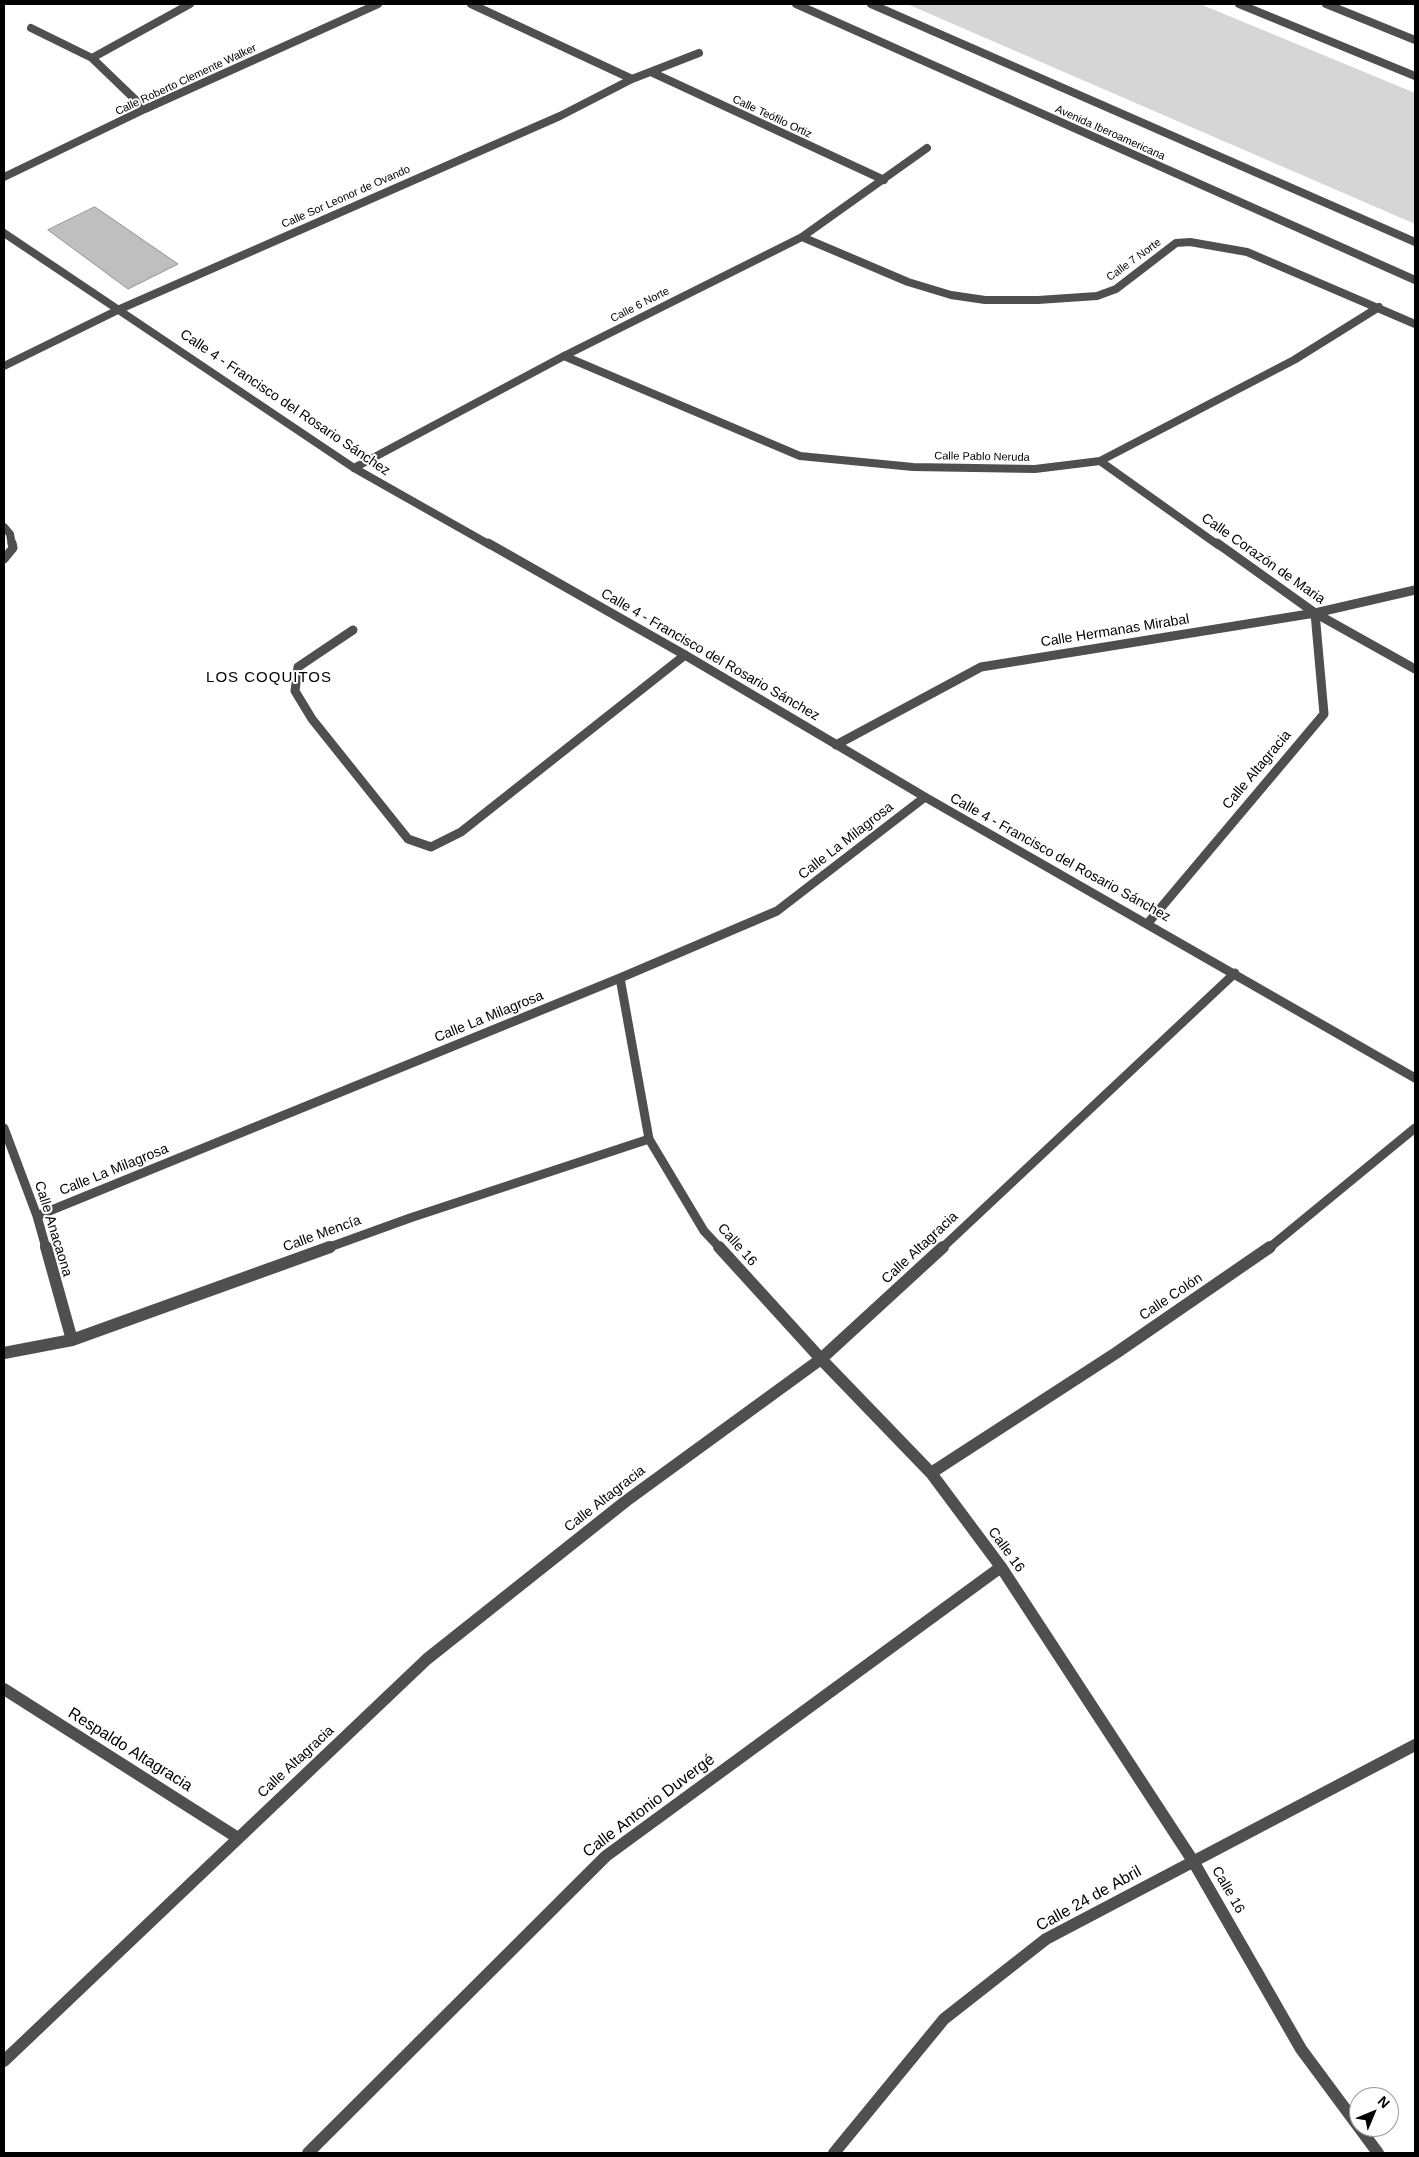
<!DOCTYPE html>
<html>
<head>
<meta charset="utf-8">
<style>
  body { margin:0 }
  #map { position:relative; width:1419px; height:2157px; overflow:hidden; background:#fff; font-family:Helvetica,sans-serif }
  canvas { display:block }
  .frame { position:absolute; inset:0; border:5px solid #000; pointer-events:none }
  .north { position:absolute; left:1349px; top:2087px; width:50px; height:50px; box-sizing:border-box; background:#fff; border:1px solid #999; border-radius:50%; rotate:45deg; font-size:14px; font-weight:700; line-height:20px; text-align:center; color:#000 }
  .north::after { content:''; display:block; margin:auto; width:18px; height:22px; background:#000; clip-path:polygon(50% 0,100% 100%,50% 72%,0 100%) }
</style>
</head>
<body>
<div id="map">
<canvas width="1419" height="2157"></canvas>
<div class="frame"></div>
<div class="north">N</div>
</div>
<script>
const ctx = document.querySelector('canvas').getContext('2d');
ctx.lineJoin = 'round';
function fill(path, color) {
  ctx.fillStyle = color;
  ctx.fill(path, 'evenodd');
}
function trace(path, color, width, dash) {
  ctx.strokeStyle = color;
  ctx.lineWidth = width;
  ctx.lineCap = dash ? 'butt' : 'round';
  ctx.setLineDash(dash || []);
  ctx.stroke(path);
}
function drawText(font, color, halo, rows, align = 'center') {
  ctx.font = font + ' Helvetica,sans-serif';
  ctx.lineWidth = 4;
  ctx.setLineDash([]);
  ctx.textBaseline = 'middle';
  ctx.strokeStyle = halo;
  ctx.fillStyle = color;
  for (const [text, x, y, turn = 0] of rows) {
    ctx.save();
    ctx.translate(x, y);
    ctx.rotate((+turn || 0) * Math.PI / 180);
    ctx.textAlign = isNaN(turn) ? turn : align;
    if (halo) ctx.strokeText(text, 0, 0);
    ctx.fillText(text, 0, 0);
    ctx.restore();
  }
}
const green = new Path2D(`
  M907,4H1200L1415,93V224Z`);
const building = new Path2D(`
  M95,207L178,264L128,289L48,230Z`);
const service = new Path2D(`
  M353,630L298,667L295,691L312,719L408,839L431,847L461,832L685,655`);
const minorFar2 = new Path2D(`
  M471,4L632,79
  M31,28L92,58L145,109
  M92,58L190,4
  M651,72L884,180
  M4,177L145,109L378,4
  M4,233L354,468L490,545
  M802,237L908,282L951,295L985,300H1038L1097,296L1116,289L1176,243L1190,242L1247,252L1415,324
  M564,356L800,456L913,467L1035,469L1100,461L1294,360L1379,307
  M4,366L120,309L560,116L632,79L699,53
  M1100,461L1218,545
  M354,468L564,356L802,237L927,148
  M4,527L10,534L12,545`);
const minorFar1 = new Path2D(`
  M488,543L685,655L925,797L1415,1078
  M1217,543L1315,613L1415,669
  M4,559L13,548L12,543
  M836,745L981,667L1315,613L1415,590
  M1148,923L1324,714L1315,613
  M620,978L649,1139L704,1231L720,1248
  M4,1128L37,1216L46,1248
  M37,1216L620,978L777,911L925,797
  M327,1248L410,1218L649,1139
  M942,1248L1235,973
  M1269,1248L1415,1128`);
const minor = new Path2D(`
  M46,1247L72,1340
  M719,1247L821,1359L931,1473L1001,1567L1193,1861L1301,2049L1378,2153
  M4,1353L72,1340L330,1247
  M931,1473L1116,1353L1270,1247
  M4,1689L238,1838
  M4,2061L427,1659L626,1501L821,1359L943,1247
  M308,2153L606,1856L1001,1567
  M834,2153L944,2019L1046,1939L1415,1745`);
const tertiary = new Path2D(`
  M796,4L1415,280
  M871,4L1415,242
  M1239,4L1415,76
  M1326,4L1415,40`);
const farStreetnames = [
  ["Calle Roberto Clemente Walker",186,80,-25],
  ["Calle Teófilo Ortiz",772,117,25],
  ["Avenida Iberoamericana",1110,133,24],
  ["Calle Sor Leonor de Ovando",346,197,-24],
  ["Calle 7 Norte",1134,260,-36],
  ["Calle 6 Norte",640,305,-27],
  ["Calle Pablo Neruda",982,457,1]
];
const streetNames = [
  ["Calle 4 - Francisco del Rosario Sánchez",285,403,34],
  ["Calle Corazón de Maria",1263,559,35],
  ["Calle Hermanas Mirabal",1115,631,-9],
  ["Calle 4 - Francisco del Rosario Sánchez",710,655,30],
  ["Calle Altagracia",1257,770,-50],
  ["Calle La Milagrosa",846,841,-38],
  ["Calle 4 - Francisco del Rosario Sánchez",1060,858,29],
  ["Calle La Milagrosa",489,1017,-22],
  ["Calle La Milagrosa",114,1170,-22],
  ["Calle Anacaona",53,1229,73],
  ["Calle Mencía",322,1234,-20],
  ["Calle 16",737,1245,48],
  ["Calle Altagracia",920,1248,-43],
  ["Calle Colón",1171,1297,-34],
  ["Calle Altagracia",605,1499,-38],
  ["Calle 16",1006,1550,54],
  ["Calle Altagracia",296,1762,-43],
  ["Calle 16",1228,1890,60]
];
const neighbourhoodNames = [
  ["LOS COQUITOS",269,678]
];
const nearStreetnames = [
  ["Respaldo Altagracia",130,1750,32],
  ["Calle Antonio Duvergé",649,1806,-37],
  ["Calle 24 de Abril",1089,1899,-29]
];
fill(green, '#d6d6d6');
fill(building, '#bfbfbf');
trace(building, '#939393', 1);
trace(service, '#4f4f4f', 9);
trace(minorFar2, '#4f4f4f', 8);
trace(minorFar1, '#4f4f4f', 9);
trace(minor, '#4f4f4f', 12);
trace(tertiary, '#4f4f4f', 8);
drawText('11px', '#000', '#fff', farStreetnames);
drawText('14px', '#000', '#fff', streetNames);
ctx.letterSpacing = '1px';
drawText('15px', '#000', '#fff', neighbourhoodNames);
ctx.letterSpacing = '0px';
drawText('16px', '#000', '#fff', nearStreetnames);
</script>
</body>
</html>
